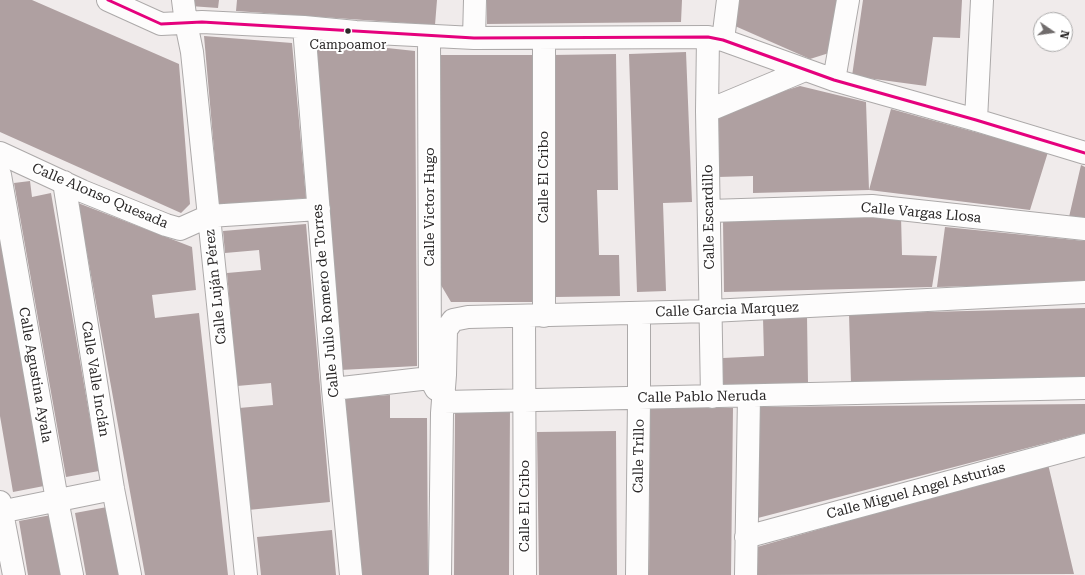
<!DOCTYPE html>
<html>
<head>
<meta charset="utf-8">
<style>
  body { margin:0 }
  #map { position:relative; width:1085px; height:575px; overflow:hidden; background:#f0ebeb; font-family:"Roboto Serif",serif }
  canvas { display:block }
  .north { position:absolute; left:1033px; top:12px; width:40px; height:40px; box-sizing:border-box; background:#fff; border:1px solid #aaa9a9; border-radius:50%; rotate:103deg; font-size:11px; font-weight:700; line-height:16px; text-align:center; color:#2b2828 }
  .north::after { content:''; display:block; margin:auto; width:14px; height:18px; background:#706c6c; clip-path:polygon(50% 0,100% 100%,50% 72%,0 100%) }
</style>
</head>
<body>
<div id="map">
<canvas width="1085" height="575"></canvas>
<div class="north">N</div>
</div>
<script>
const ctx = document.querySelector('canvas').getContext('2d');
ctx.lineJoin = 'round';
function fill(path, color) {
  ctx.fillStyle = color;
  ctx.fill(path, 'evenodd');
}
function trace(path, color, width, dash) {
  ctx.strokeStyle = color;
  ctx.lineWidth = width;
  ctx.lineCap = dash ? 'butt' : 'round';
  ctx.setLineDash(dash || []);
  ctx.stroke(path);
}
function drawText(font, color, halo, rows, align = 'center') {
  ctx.font = font + ' "Roboto Serif",serif';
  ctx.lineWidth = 4;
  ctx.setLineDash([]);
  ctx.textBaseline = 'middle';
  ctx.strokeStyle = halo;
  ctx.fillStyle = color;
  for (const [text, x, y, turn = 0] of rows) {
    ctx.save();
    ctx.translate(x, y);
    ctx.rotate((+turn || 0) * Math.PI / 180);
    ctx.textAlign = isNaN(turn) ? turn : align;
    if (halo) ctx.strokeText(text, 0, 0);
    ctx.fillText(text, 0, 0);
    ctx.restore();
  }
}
const building = new Path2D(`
  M0,0H32L179,64L190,204L181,213L0,132Z
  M190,0H219L218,8L190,6Z
  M237,0H437L435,25L236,11Z
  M487,0H682L681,22L487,24Z
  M739,0H837L829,53L810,59L735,26Z
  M863,0H962L960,38L933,37L926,86L852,76Z
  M204,36L292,43L306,198L219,206Z
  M312,40L415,51L417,366L340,370Z
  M686,52L692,202L663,203L666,291L637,292L629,54Z
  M616,54L618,190H597L599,255H619L620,296L556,297L552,55Z
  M440,55H532L533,302H451L435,275Z
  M800,86L866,102L869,190L753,193V176L718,177L717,112Z
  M891,109L1048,152L1030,210L869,190Z
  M1081,165L1085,167V219L1069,217Z
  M30,181L32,197L51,193L99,471L66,477L14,183Z
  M78,203L192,247L196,290L152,295L155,318L199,313L228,575H145Z
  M901,216L902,255L937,256L932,287L724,292L723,221Z
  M306,224L330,502L248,510L239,408L273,405L271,383L237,386L227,273L261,270L259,250L225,253L223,231Z
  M945,227L1085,241V283L937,287Z
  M0,238L44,486L13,492L0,416Z
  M1085,308V377L851,383L849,314Z
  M807,316L808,383L723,385V358L764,356L763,318Z
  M390,395V418H427L428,575H358L343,398Z
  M1085,404V433L754,519L756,407Z
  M455,408H510L509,575H454Z
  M650,408H733L731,575H649Z
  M616,431L617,575H539L537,432Z
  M1048,464L1074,574L756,575L757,547Z
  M107,507L119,575H86L75,513Z
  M51,515L61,575H28L19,521Z
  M332,530L336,575H261L257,537Z`);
const minor = new Path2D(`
  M108,0L161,24L202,22L304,27L356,32L474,38L708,37L723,40L834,80L976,120L1085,153
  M183,0L186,23L192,52L246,575
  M304,27L333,389L351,575
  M429,36L430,378L436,389
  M708,37L707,111L712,397
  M474,38L475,0
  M544,38V316
  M723,40L728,0
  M834,80L848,0
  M707,111L805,70
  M976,120L982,0
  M0,153L82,191L166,225L180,229L209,216L319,209
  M0,175L57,500L72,575
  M64,182L113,489L130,575
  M709,211L872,206L1085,229
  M524,316L525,575
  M333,389L430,378
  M444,402L1085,388
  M0,502L14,575
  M0,512L113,489
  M746,537L1085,445
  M440,575L442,413L445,375L446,330L453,320L468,317L711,311L1085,292
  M637,575L639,399V313
  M746,575L749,396`);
const bus1 = new Path2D(`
  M108,0L161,24L202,22L474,38L708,37L723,40L834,80L976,120L1085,153`);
const markers = [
  [348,31,3.5,"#2b2828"]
];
const busNames = [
  ["Campoamor",348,45]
];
const streetNames = [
  ["Calle El Cribo",544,177,-90],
  ["Calle Alonso Quesada",100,196,23],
  ["Calle Victor Hugo",430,207,-90],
  ["Calle Vargas Llosa",921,213,5],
  ["Calle Escardillo",709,217,-91],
  ["Calle Luján Pérez",216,287,-96],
  ["Calle Julio Romero de Torres",326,301,-95],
  ["Calle Garcia Marquez",727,310,-2],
  ["Calle Agustina Ayala",35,375,80],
  ["Calle Valle Inclán",95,379,81],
  ["Calle Pablo Neruda",702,397,-1],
  ["Calle Trillo",639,456,-89],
  ["Calle Miguel Angel Asturias",916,491,-15],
  ["Calle El Cribo",525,506,-90]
];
fill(building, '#afa0a1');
trace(minor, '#aca9a9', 24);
trace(minor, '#fdfcfc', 22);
trace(bus1, '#e5007d', 3);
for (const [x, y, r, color] of markers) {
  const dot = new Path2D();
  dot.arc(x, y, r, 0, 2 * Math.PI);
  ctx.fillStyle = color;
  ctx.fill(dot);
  trace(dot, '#fff', 1.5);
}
drawText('13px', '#2b2828', '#fff', busNames);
drawText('14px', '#2b2828', '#fff', streetNames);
</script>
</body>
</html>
